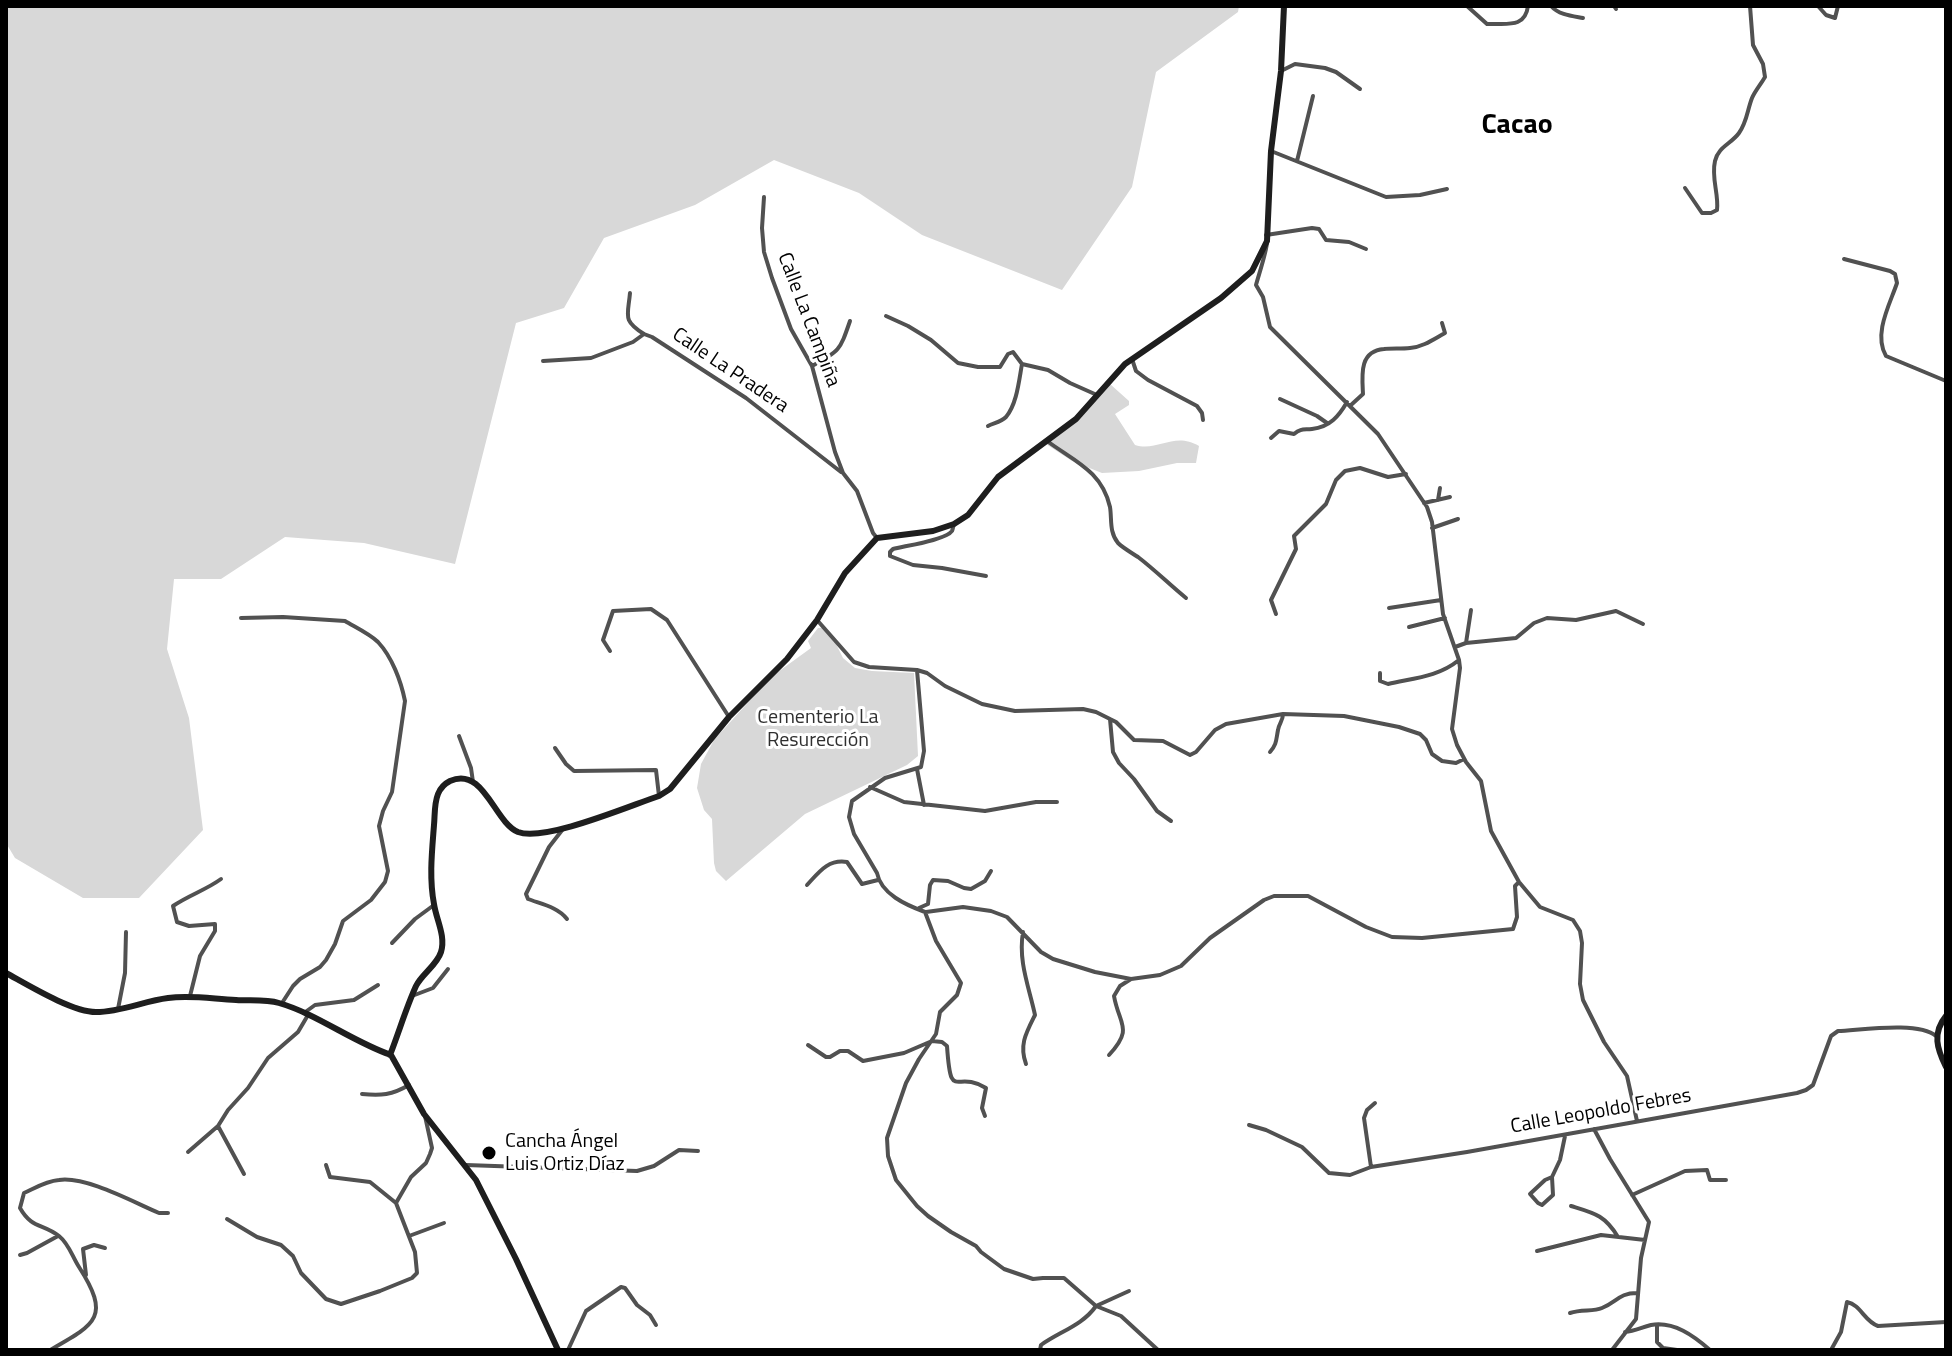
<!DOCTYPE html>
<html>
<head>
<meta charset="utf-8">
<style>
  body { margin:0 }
  #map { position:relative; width:1952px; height:1356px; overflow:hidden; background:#fff; font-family:"Titillium Web",sans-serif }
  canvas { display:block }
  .frame { position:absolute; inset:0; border:8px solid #000; pointer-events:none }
</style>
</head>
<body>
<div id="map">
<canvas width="1952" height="1356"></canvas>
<div class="frame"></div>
</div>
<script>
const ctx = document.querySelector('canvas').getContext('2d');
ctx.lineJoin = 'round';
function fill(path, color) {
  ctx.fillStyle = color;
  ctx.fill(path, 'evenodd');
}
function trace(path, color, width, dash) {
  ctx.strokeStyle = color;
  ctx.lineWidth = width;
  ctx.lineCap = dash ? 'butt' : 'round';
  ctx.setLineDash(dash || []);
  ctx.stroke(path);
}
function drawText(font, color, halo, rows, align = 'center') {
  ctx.font = font + ' "Titillium Web",sans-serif';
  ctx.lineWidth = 6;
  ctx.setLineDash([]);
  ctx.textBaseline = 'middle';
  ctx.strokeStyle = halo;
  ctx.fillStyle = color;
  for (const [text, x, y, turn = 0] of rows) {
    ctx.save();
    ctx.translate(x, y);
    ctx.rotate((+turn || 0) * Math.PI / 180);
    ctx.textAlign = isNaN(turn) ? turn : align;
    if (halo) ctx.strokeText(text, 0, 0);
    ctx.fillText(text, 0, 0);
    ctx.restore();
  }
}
const green = new Path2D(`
  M6,6H1239L1238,12L1156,72L1132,187L1062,290L922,235L859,193L774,160L695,205L604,238L564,308L516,323L455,564L364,543L285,537L221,579H174L167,649L189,718L203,830L139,898H83L15,858L6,843Z
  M1110,384L1129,401V405L1115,414L1135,445C1158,452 1174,431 1199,446L1196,463H1177L1139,471L1102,473L1072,461L1046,444L1074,424Z
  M818,628H823L835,642L843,658L855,668L872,671L914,673L918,756L907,765L805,814L726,881L716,871L714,863L712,819L704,810L697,788L701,764L714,740L771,677L811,648L808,641Z`);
const street = new Path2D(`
  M1467,6L1487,24C1506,23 1525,29 1528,6
  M1551,6C1559,15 1572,16 1583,18
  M1614,6L1616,9
  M1818,6L1826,15L1835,18L1838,6
  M1283,70L1295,64L1325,68L1336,72L1360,89
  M1271,151L1386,197L1420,195L1447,189
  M1297,161L1313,96
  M1685,188L1702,213H1711L1717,210C1719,194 1711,178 1715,161C1718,147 1731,144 1739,133C1747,122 1747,111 1752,98C1755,91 1761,84 1765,77L1763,64L1753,45L1750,6
  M764,197L762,228L764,252L772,278L791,329L812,366L835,452L843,473L857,491L873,533L877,538
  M1266,235L1312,228L1319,229L1326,240L1349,242L1366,249
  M1267,242C1267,250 1259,274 1256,285L1263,297L1270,327L1378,434L1427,507L1432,522L1443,614L1459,660L1460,668L1452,729L1457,745L1466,762L1481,781L1491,831L1519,882L1540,907L1573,920L1580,931L1582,943L1580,984L1583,1000L1604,1042L1627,1076L1637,1121
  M1844,259L1890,271L1895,274L1897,283C1890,304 1873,334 1886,356L1946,381
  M630,293C628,316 622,320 644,334
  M886,316L908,326L931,340L958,363L978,367H1000L1008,354L1013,352L1022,364L1048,370L1070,383L1097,395
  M1132,359L1136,371L1148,380L1197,406L1202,413L1203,420
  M543,361L591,358L633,342L644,334L652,337L746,398L841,472
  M812,366C840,351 840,350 850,321
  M1280,399L1317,416L1327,423
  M1351,405L1363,394C1362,375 1359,351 1384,349C1392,348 1401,349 1410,348C1423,347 1434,339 1445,333L1442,323
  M988,426C994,423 1001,422 1006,417C1017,404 1019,380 1022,364
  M1271,438L1279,431L1294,434C1301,428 1304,430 1312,429C1330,427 1339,416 1347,402
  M1047,441C1074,461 1102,471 1110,507C1112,519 1109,532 1118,543C1123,548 1132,553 1138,557C1155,570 1170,585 1186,598
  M1438,500L1440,488
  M1424,503L1450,497
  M954,524C953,526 953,529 952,531C946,540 904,546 893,549L890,552V556L913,565L942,568L986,576
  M1432,528L1458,519
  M1389,608L1441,600
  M1276,614L1271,600L1296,549L1294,536L1326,504L1336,480L1345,471L1360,468L1388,477L1406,474
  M241,618L283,617L345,621C355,627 370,634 378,642C392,657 401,681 405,701L392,792L383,811L379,826L388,871L385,882L371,900L343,921L335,944L326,960L320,967L300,979L293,986L282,1003
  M817,620L854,662L869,667L917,670L927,673L945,686L982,704L1015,711L1083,709L1096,712L1116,722L1134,740L1163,741L1190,755L1196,752L1215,730L1226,724L1283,714L1344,716L1399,727L1420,734L1426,740L1432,754L1442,761L1456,763L1464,759
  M1409,627L1445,618
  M1466,643L1471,610
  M1455,647L1466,643L1516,638L1534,623L1547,618L1576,620L1616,611L1643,624
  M610,651L603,640L613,611L651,609L667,620L729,717
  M917,670L924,751L921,767L885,778L852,801L849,817L854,834L877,873C881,894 906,905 925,912L936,941L961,983L957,995L940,1012L936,1034L919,1059L906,1083L887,1138L888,1156L896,1180L917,1206L928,1216L951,1232L976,1246L981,1252L1004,1269L1033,1279L1043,1278H1064L1096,1306L1121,1316L1158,1350
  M1380,673V681L1388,684C1414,678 1438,677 1459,660
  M1110,719L1113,752L1119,763L1134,779L1157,811L1171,821
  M459,736L471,768L473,782
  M555,748L566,764L574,771L656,770L659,796
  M1270,752C1277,744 1276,740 1278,730C1279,723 1283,721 1283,714
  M917,769L924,805
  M870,787L904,802L985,811L1036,802H1057
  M563,829L549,847L526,894L528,899C541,904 558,907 567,919
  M807,885C819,872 828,859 847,862L862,884L878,880
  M919,908L928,904L930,885L933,880L948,881L964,888L971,889L985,881L991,871
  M926,912L963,907L991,911L1007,917L1041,952L1053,959L1095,972L1131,979L1160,975L1181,966L1210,938L1264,900L1274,896H1308L1366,927L1392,937L1422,938L1513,929L1517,917L1515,886L1519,882
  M1023,932C1018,961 1029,987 1035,1015C1026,1033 1019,1045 1026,1064
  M392,943L415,919L434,905
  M190,996L200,956L215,931V924L189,926L177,922L173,906C189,895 206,890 221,879
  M412,996L433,988L448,969
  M118,1009L125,973L126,932
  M304,1013L315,1005L354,1000L378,985
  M808,1045L826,1057H830L840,1051H848L863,1061L904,1053L932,1041L942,1042L947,1046C951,1104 955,1069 986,1088L982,1108L985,1116
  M1109,1055C1134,1028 1119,1025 1114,996L1120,986L1131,979
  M362,1094C381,1096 392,1095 409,1085
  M1249,1125L1266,1130L1302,1147L1329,1173L1350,1175L1371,1167L1467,1152L1797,1093L1806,1090L1813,1085L1831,1036L1838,1031C1862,1030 1918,1021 1936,1036
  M1594,1129L1610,1159L1649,1222L1641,1258L1636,1319L1612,1350
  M188,1152L218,1126
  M326,1165L330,1177L370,1182L396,1203
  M466,1165L637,1171L654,1166L679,1150L698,1151
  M1371,1167L1364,1118L1367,1110L1375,1103
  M244,1174L218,1126L228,1110L248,1088L268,1058L298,1032L308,1015
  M1552,1177L1545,1180L1530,1194L1538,1203L1542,1205L1553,1195L1552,1177L1560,1160L1565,1136
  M1632,1195L1685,1171L1707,1170L1710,1180H1726
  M1571,1206C1594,1213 1605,1215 1618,1237
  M227,1219L257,1237L281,1245L293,1256L301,1273L326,1299L341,1304L380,1291L412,1278L417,1273L415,1252L396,1203L411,1177L426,1163L430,1154L432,1148L425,1116
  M409,1236L444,1223
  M1537,1251L1601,1235L1645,1240
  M20,1255L27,1253L58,1236
  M86,1275L83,1249L94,1245L105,1248
  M1570,1313C1582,1309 1593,1312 1602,1308C1617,1302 1619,1293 1637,1293
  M1657,1325V1342L1663,1348L1677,1350
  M1625,1332C1635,1331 1642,1327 1651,1325C1674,1321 1694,1336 1710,1350
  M50,1350C96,1324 111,1317 79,1267C72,1256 69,1244 59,1236C42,1223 32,1229 20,1208L24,1193C35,1188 46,1181 59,1180C86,1176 133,1202 159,1213H168
  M568,1350L586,1311L621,1287L625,1288L637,1305L650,1315L656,1325
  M1040,1350L1041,1345C1059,1332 1083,1325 1096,1306L1129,1291
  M1831,1350L1841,1332L1847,1302C1861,1305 1864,1321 1878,1326L1946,1322`);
const secondary = new Path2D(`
  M6,973C28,985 72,1012 96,1012C121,1012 144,1001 168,998C191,995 213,999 236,1000C250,1001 266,999 279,1003C317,1014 353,1042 391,1055L424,1114L476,1180L516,1259L558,1350
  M1946,1016C1932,1033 1937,1049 1946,1067
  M390,1055C399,1032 406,1008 416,986C422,974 437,965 441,952C446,936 436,919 434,904C429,878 432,851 434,825C435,815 434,804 438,794C440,789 444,784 450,781C484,766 494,822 518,832C545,842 629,806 659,796L670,789L729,717L787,659L817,620L845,573L877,538L933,531L954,524L968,515L998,477L1076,419L1125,364L1221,298L1252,271L1267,241L1271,151L1281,71L1284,6`);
const markers = [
  [489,1153,8,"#000"]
];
const streetNames = [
  ["Calle La Campiña",808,320,69],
  ["Calle La Pradera",730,371,34],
  ["Calle Leopoldo Febres",1601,1112,-10]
];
const parkNames = [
  ["Cementerio La",818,718],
  ["Resurección",818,741]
];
const poiNames = [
  ["Cancha Ángel",505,1142],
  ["Luis Ortiz Díaz",505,1165]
];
const districtNames = [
  ["Cacao",1517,126]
];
fill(green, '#d8d8d8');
trace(street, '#515151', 4);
trace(secondary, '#1e1e1e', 6);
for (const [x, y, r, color] of markers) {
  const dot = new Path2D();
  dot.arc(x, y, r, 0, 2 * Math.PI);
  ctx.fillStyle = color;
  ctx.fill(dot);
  trace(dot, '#fff', 3);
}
drawText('20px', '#000', '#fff', streetNames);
drawText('20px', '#2f2f2f', '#fff', parkNames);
drawText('20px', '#000', '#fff', poiNames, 'left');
drawText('bold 28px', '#000', '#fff', districtNames);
</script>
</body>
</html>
